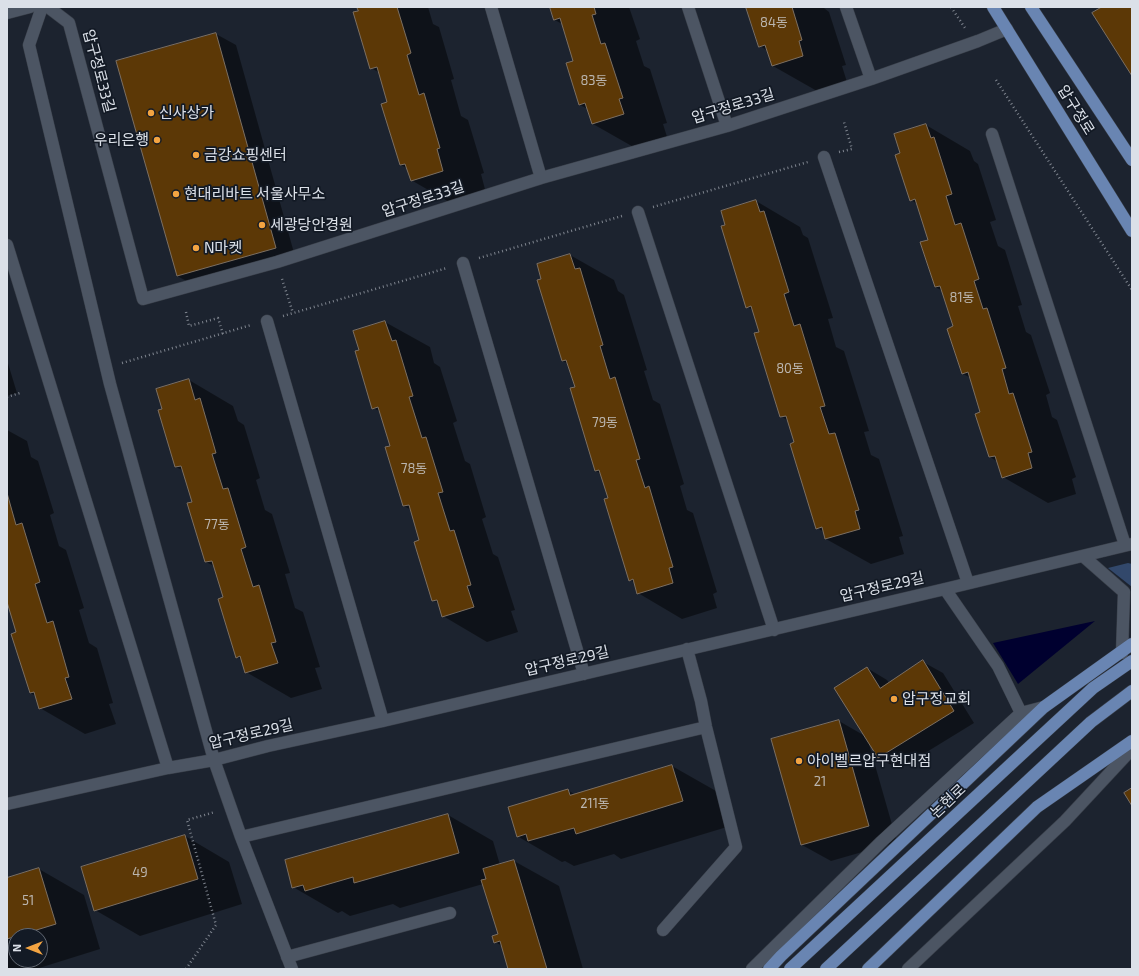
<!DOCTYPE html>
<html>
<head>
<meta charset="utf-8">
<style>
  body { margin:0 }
  #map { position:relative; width:1139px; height:976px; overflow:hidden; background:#1c232f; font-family:"Exo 2",sans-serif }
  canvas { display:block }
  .frame { position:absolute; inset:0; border:8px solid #dbe0e8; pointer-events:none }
  .north { position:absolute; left:8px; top:928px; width:40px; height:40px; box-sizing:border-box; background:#131a25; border:1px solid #636973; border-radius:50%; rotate:270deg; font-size:11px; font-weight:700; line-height:16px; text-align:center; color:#dbe0e8 }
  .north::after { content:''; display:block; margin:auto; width:14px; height:18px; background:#f3a442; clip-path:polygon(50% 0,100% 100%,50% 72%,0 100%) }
</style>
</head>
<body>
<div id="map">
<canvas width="1139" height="976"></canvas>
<div class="frame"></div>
<div class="north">N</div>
</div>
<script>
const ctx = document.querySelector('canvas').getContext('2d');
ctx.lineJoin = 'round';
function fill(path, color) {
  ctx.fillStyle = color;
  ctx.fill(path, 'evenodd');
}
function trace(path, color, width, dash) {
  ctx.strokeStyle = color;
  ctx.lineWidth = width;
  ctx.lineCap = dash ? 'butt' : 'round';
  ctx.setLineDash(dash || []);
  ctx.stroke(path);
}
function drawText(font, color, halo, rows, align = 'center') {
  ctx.font = font + ' "Exo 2","Noto Sans KR",sans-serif';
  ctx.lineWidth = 3.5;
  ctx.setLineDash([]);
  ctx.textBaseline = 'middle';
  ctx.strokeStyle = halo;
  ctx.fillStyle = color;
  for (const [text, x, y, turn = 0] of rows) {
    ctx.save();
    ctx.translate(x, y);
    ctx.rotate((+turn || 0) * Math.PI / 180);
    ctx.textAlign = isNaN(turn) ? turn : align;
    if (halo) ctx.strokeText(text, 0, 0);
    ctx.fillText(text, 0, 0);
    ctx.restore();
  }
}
const green = new Path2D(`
  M1128,563L1132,564V587L1108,568Z`);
const water = new Path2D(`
  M1095,621L1018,684L993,643Z`);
const shadow = new Path2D(`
  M358,7H428L433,24L439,27L454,79L451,80L461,116L468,120L484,173L481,174L487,197L456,206L411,180L408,169L401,165L388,103L380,73L371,68Z
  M551,7H629L640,39L636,41L644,66L650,69L667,123L663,124L668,140L637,149L593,124L588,109L580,105L575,62L562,24L555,20Z
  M747,7H823L824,8L829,12L846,65L842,66L847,82L817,91L773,66L768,51L760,46Z
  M216,34L236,45L296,260L198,287L177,276Z
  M926,125L970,151L974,161L978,164L996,220L990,222L998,246L1005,250L1022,305L1018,306L1026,332L1031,335L1050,393L1046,395L1052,417L1057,420L1076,477L1072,479L1076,494L1048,503L1003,477L998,462L990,457L982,413L971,378L963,374L954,327L943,291L935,287L929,240L917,204L911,200L902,154Z
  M756,201L800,227L803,235L808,238L833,318L828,319L836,347L844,351L869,431L864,432L871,455L879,459L903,536L899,537L904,554L871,564L826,539L824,532L817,528L795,443L788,421L781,416L760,332L753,310L747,307L726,226Z
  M570,255L614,280L618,291L624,295L647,370L644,371L653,400L660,404L684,484L680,486L687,510L693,513L717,592L713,594L717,608L682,619L638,593L635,583L630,580L609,498L601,474L596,471L576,388L569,364L562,361L543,280Z
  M385,322L430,347L434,363L440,367L457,421L453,423L465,461L470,464L486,517L482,519L493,554L498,557L515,610L511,611L518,632L487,642L443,616L439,604L433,600L421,541L411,510L404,506L391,446L381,412L373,408L360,350Z
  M7,360L17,393L7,396Z
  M189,380L233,406L238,421L244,425L260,478L256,480L265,510L272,514L290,573L285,574L295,608L303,612L320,667L315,668L322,689L291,698L246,672L242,660L237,657L224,598L214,566L206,562L193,503L184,471L176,467L160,411L164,409Z
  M7,430L27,441L31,457L38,461L54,513L50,515L59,546L66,550L84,608L79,610L89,643L97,648L113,703L109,704L116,724L85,734L40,708L36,696L30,693L18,633L7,601ZM34,579L47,620H45L32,580Z
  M923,662L943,673L974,723L899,769L878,758L869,744L897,842L831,861L802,845L839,721L865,736L867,668L887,680L889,683Z
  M672,766L716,791L727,827L621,859L614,854L574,866L565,861L562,862L517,836L568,790L575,795Z
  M448,815L493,841L500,865L514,861L559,886L583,969H509L502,946L495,942L499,935L483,884L400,908L393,904L350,916L342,911L338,913L293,887L286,861Z
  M185,836L229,862L242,904L140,936L95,910Z
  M39,869L84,895L100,949L36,969H7V879ZM16,936H40V960H16Z`);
const building = new Path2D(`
  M357,7H397L411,53L407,55L419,95L424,93L440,148L437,149L443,171L411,181L405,164L400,165L381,104L387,102L377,67L370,69L353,12L358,11Z
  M550,7H594L596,14L592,15L601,44L605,43L623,98L619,99L624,114L592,124L585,103L579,105L566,63L573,61L560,18L554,20Z
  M746,7H792L802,40L799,41L803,56L772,66L765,45L759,47Z
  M1102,7H1132V76L1092,13Z
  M216,33L276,248L177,276L116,61Z
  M926,124L931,138L934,137L952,194L946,196L955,225L961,223L979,279L974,281L983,309L987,308L1006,368L1002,369L1009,394L1013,393L1032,452L1028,453L1032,468L1002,478L995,456L989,457L975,414L980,412L968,372L962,374L947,329L953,326L940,286L935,287L920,242L928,240L915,199L910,201L895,155L900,153L894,134Z
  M756,200L760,212L764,211L789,292L784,294L794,326L800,324L825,406L820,407L829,434L835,433L859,510L855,511L860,529L825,539L822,527L816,529L790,444L794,442L786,416L780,417L754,333L759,332L751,306L746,308L721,226L725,225L721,211Z
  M570,254L575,269L580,268L603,345L600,346L610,379L615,377L640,459L636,460L645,488L649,486L673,567L669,568L673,583L637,594L633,579L629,581L604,499L608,498L599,470L595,471L570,388L575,387L566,360L562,361L537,280L541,279L537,264Z
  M385,321L392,341L396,340L413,396L409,397L422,438L426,437L443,492L438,493L450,531L454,530L471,585L467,586L474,607L442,617L437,600L432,601L414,542L419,540L409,505L403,506L385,447L390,446L378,407L372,409L355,351L359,350L353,331Z
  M189,379L195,400L200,398L216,453L212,454L223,489L228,488L246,547L241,549L253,587L259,585L276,642L271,643L278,663L245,673L240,656L236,658L218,599L223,597L212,561L205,562L187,503L192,502L181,466L175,467L158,410L162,409L156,389Z
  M7,493L16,525L22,523L40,582L35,584L47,623L53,621L69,677L65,678L72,699L39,709L34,692L30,693L11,634L16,632L7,602Z
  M923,660L954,711L878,758L834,688L867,667L880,688Z
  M839,720L869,826L801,845L771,739Z
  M672,765L683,801L576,834L574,828L528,841L526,834L517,837L508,807L568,789L570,795Z
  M1132,788V806L1124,793Z
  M448,814L459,853L354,883L353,877L305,891L303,885L292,888L285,860Z
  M185,835L198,879L94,911L81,867Z
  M514,860L547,969H508L500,941L494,943L492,936L498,934L481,880L486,879L483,869Z
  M39,868L56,924L7,939V878Z`);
const path = new Path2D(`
  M951,7L965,28
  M996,80L1132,290
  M839,152L852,149L844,122
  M653,207L808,162
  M479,258L622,216
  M282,279L293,313
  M186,312L189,326L218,318L223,334
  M283,316L447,268
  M122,363L251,325
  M7,397L20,393
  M186,969L216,925L187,820L215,812`);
const minor = new Path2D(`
  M42,7L29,45L110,384L214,760L241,837L292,969
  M48,7L69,23L143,299L277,262L541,178L727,126L871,79L978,41L1007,29
  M491,7L541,178
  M688,7L727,126
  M846,7L871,79
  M7,13L30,7
  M992,134L1125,545
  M824,157L968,583
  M638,212L774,630
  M7,245L168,768
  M463,263L584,674
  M267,321L383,721
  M1083,556L1124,592L1122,653
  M945,589L998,666L1021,713
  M7,804L168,768L214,760L268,746L383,721L945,589L1132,544
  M241,837L706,727
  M663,930L736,847L706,727L701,701L687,649
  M287,957L450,913
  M752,969L881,842L1021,713L1044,707
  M908,969L1065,821L1132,749`);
const major = new Path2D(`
  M993,7L1132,231
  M1031,7L1132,160
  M769,969L781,956L1044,707L1132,644
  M790,969L1093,688L1132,661
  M826,969L1091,722L1132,691
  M868,969L1037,807L1132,741`);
const markers = [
  [151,113,4,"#f3a442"],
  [157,140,4,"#f3a442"],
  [196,155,4,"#f3a442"],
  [176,194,4,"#f3a442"],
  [262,225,4,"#f3a442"],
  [196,248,4,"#f3a442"],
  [894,699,4,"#f3a442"],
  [799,761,4,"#f3a442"]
];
const numberNames = [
  ["84동",774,23],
  ["83동",594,81],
  ["81동",962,298],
  ["80동",790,369],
  ["79동",605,423],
  ["78동",414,469],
  ["77동",217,525],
  ["21",820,782],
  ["211동",595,804],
  ["49",140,873],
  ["51",28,901]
];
const streetNames = [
  ["압구정로33길",99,71,75],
  ["압구정로33길",733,106,-17],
  ["압구정로",1076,110,58],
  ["압구정로33길",423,199,-18],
  ["압구정로29길",882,587,-13],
  ["압구정로29길",567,661,-13],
  ["압구정로29길",251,734,-13],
  ["논현로",948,801,-43]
];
const poiNames = [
  ["신사상가",159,113],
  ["우리은행",149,140,"right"],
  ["금강쇼핑센터",204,155],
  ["현대리바트 서울사무소",184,194],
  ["세광당안경원",270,225],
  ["N마켓",204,248],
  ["압구정교회",902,699],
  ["아이벨르압구현대점",807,761]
];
fill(green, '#32486b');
fill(water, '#00002f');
fill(shadow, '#0007');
fill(building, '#5c3806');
trace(building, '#7c6f62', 1);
trace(minor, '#393f49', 13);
trace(major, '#393f49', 13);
trace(path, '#7f858f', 2.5, [1, 3]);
trace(minor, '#4c5563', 12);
trace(major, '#6985b2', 12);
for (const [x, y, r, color] of markers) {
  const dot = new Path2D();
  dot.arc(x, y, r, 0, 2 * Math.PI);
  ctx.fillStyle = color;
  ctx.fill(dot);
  trace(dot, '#131a25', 1.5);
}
drawText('13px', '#bbb6b0', null, numberNames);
drawText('15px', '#dbe0e8', '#131a25', streetNames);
drawText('15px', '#dbe0e8', '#131a25', poiNames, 'left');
</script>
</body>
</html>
